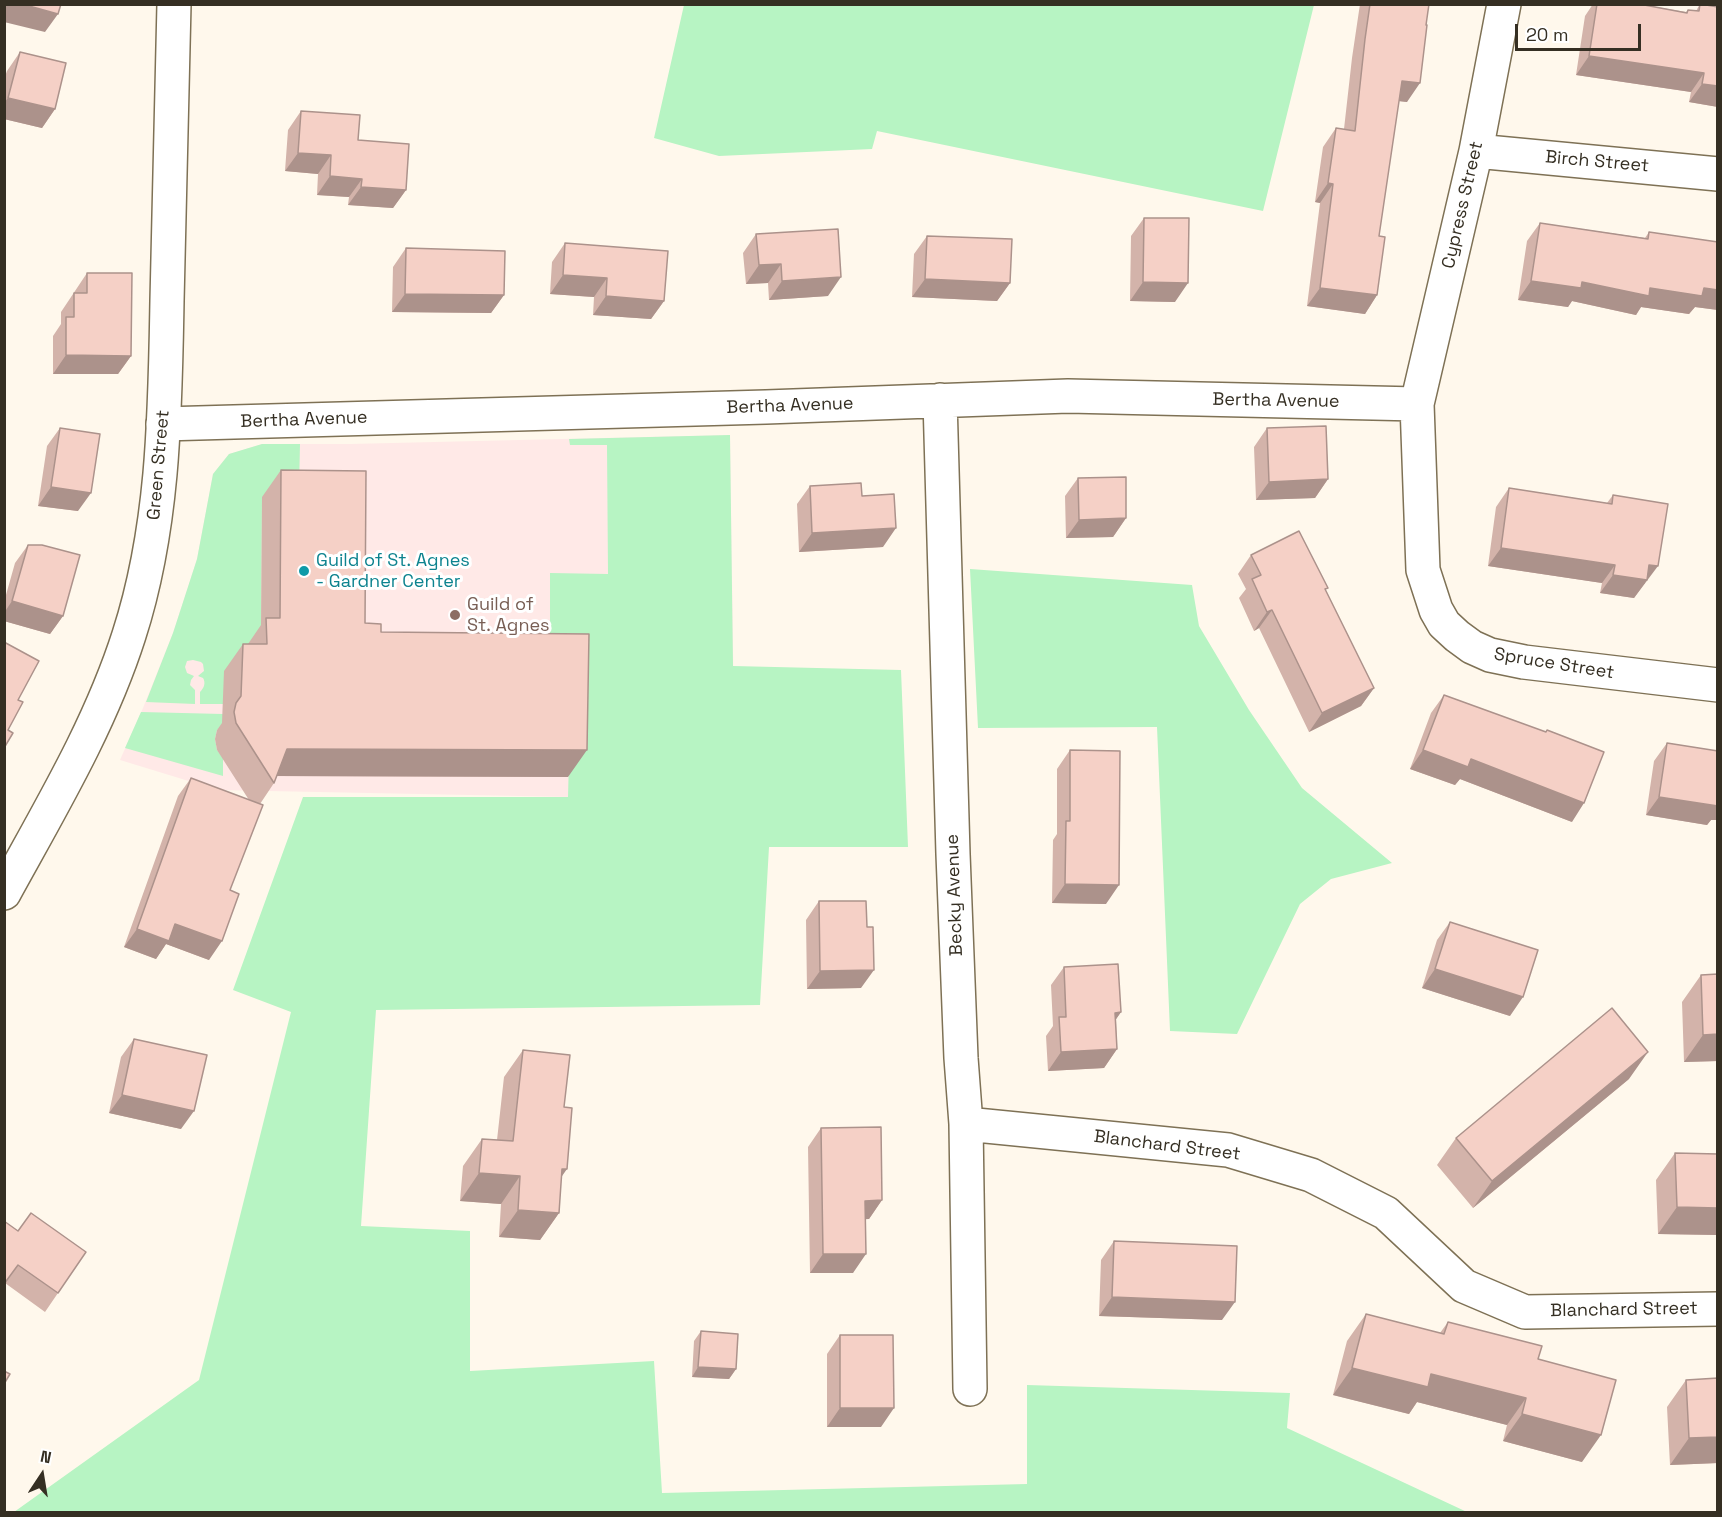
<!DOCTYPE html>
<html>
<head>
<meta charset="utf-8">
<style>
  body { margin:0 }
  #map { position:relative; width:1722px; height:1517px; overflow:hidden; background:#fff8ec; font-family:"Space Grotesk",sans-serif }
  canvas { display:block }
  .frame { position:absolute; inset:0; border:6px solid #352f23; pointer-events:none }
  .north { position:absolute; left:12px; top:1445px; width:60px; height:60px; -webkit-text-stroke:4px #fff; paint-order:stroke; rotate:12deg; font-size:16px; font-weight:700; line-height:24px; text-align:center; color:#352f23 }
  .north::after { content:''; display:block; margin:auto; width:21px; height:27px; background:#352f23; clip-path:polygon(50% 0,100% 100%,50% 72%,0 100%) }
  .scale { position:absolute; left:1515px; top:24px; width:126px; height:27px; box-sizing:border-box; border:3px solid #352f23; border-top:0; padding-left:8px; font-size:18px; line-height:21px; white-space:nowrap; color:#352f23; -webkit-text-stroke:4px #fff; paint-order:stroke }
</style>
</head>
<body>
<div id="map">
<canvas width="1722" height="1517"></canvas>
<div class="frame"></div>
<div class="north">N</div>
<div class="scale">20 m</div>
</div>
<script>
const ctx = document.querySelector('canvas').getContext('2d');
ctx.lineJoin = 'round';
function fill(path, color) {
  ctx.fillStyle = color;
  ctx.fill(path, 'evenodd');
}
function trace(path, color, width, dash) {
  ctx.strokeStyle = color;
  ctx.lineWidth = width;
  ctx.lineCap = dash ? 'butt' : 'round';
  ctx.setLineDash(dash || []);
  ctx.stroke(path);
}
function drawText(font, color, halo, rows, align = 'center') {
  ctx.font = font + ' "Space Grotesk",sans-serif';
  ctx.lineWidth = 6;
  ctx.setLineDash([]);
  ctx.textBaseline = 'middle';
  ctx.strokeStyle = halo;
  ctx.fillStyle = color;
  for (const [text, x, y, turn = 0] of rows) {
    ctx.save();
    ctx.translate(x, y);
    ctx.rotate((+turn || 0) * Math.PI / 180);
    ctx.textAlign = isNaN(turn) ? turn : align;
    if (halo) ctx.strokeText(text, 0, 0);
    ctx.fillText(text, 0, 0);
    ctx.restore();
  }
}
const education = new Path2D(`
  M730,435L734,723L570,797L218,790L120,760L143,708L173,633L197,559L213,474L229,454L262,444H350Z`);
const green = new Path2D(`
  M684,5V4L1314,5L1263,211L877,131L872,149L719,156L654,138Z
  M730,435L733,666L901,670L908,847H769L760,1005L376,1010L361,1226L470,1231V1371L654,1361L662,1493L1027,1484V1385L1290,1393L1287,1428L1467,1512H14L199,1380L291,1012L233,990L303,797H568L570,721L582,634L550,633V573L608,574L607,445H570L569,439Z
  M262,444H300L299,488L262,497L261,645L224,704H200V692C204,688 206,683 203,678L198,676L204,671L203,664L201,662L193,660L187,661L185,667L187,673L194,676L191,680L190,685L195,690V704L146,702L173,633L197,559L213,474L229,454Z
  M970,569L1192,585L1199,626L1249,710L1302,788L1392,863L1331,879L1300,904L1237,1034L1170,1031L1157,727L978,728Z
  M141,712L223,714V723L217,730L215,739L217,750L223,758V776L125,748Z`);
const minor = new Path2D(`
  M1504,4L1476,151L1417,404L1423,570L1436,610L1444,624L1457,636L1472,647L1490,655L1524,662L1718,685
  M1476,151L1718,174
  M940,400L953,854L961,1058L966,1124L970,1389
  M163,424L766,407L1068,396L1417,404
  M966,1124L1228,1150L1311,1175L1386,1213L1464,1286L1525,1312L1718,1309`);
const tertiary = new Path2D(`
  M4,893C50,809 100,726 129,635C164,527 165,413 167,301C170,202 172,103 174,4`);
const wall = new Path2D(`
  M1360,4H1429L1407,102L1399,101L1379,236L1377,295L1365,314L1307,306L1320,203L1315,202L1323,147L1336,128L1344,129L1352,58Z
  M1593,4H1639L1686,12L1688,10L1696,11L1700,4L1718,7V107L1689,102L1691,92L1576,75L1585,16Z
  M20,52L55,109L42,128L4,119V79L7,71Z
  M301,111L358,140L406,190L393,208L348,205L349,197L317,195L318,174L285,171L288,130Z
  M1144,218L1175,302L1130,301L1131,236Z
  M1540,223L1645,238L1649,232L1718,242V310L1695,307L1689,314L1641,307L1636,315L1572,301L1568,307L1518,300L1527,241Z
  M756,234L828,296L769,300L768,283L746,284L743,253Z
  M927,236L1010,283L997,301L912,297L914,254Z
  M565,243L664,301L651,319L593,315L594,297L550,294L552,262Z
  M406,248L504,295L491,313L392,312L393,267Z
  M87,273L131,356L118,374H53V336L61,324V312Z
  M60,428L78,511L38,506L47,446Z
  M1267,428L1328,479L1315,498L1256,500L1254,447Z
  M281,470L365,623L381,632L568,777L277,776L274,783L260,804L230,890L209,960L166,944L156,959L124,947L178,796L191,778L249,800L217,750L215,739L217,730L222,723L224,671L243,644H248L261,625L262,497Z
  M1078,478L1126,518L1113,537L1066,538L1065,496Z
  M810,486L862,496L883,547L799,552L797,504Z
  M1509,488L1607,503L1613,495L1645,584H1644L1634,598L1600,593L1602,583L1488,566L1496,507Z
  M28,545L63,616L50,634L4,621V602L15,563Z
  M1251,555L1326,591L1374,688L1361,706L1309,732L1259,628L1254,631L1239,598L1246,589L1238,574Z
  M1444,695L1572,822L1460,779L1455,785L1410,769L1431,713Z
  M1667,743L1718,751V820H1711L1707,825L1646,815L1654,761Z
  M1070,750L1106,904L1052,903L1053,840L1057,834V769Z
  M819,901L861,988L807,989L806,920Z
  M1450,922L1510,1016L1422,988L1437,940Z
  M1064,967L1121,1012L1116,1019L1117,1049L1104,1068L1048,1071L1046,1036L1053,1026L1051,985Z
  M1701,975L1718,1061L1684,1062L1682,1002Z
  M134,1039L181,1129L109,1113L121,1057Z
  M523,1050L564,1107L559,1213L540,1240L499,1237L501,1204L460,1201L463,1166L482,1139L497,1140L504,1077Z
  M1629,1079L1473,1208L1437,1165L1456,1138Z
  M821,1128L882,1200L869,1219H865L853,1273H810L808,1147Z
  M1675,1153L1718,1154V1235L1658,1234L1656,1180Z
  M18,1231L86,1252L45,1312L5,1283Z
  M1114,1241L1222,1320L1099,1316L1101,1260Z
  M1366,1314L1440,1333L1448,1322L1538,1359L1582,1462L1503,1441L1507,1425L1417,1402L1409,1414L1333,1395L1347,1341Z
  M701,1331L736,1369L729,1379L692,1377L694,1341Z
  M840,1335L881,1427H827V1354Z
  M1718,1378V1463L1670,1465L1667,1407L1686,1380Z`);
const shadedWall = new Path2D(`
  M6,4H22L58,14L45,32L4,22V6Z
  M1589,56L1704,73L1691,92L1576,75Z
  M1402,81L1420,83L1407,102L1389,100Z
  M1702,84L1718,86V107L1689,102Z
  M8,98L55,109L42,128L4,119V103Z
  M298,153L331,155L318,174L285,171Z
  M330,176L362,179L349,197L317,195Z
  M1328,183L1333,184L1320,203L1315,202Z
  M361,187L406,190L393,208L348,205Z
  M781,264L768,283L746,284L759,265Z
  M563,275L607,278L594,297L550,294Z
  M841,277L828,296L769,300L782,281Z
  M925,279L1010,283L997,301L912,297Z
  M1531,281L1582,282L1650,288H1704L1718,290V310L1695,307L1689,314L1641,307L1636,315L1572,301L1568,307L1518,300Z
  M1143,282L1188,283L1175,302L1130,301Z
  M1320,288L1377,295L1365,314L1307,306Z
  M405,294L504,295L491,313L392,312Z
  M606,296L664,301L651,319L593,315Z
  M66,355L131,356L118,374H53Z
  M1328,479L1315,498L1256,500L1269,482Z
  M51,487L91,493L78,511L38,506Z
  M1126,518L1113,537L1066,538L1079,520Z
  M896,528L883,547L799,552L812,533Z
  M1501,548L1615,565L1602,583L1488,566Z
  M1649,565L1658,566L1634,598L1600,593L1613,575Z
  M12,601L63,616L50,634L4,621V613Z
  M1272,610L1259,628L1254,631L1267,612Z
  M1374,688L1361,706L1309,732L1322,713Z
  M287,749L587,750L568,777L270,776Z
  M1423,750L1471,759L1584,803L1572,822L1460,779L1455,785L1410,769Z
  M1659,797L1718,806V820H1711L1707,825L1646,815Z
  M1065,884L1119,885L1106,904L1052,903Z
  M175,924L222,941L209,960L166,944L156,959L124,947L137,929Z
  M1435,969L1523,997L1510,1016L1422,988Z
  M874,970L861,988L807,989L820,971Z
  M1121,1012L1108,1031L1115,1013Z
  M1718,1034V1061L1684,1062L1703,1035Z
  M1117,1049L1104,1068L1048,1071L1061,1052Z
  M1648,1052L1629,1079L1473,1208L1492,1181Z
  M122,1095L194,1111L181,1129L109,1113Z
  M562,1169H567L548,1196Z
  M479,1173L520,1176L501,1204L460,1201Z
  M882,1200L869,1219L852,1220L865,1201Z
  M1677,1207L1718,1208V1235L1658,1234Z
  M518,1210L559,1213L540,1240L499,1237Z
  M823,1254H866L853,1273H810Z
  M1112,1297L1235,1302L1222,1320L1099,1316Z
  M698,1367L736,1369L729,1379L692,1377Z
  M1352,1368L1431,1374L1526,1398L1507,1425L1417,1402L1409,1414L1333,1395Z
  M840,1408H894L881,1427H827Z
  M1522,1414L1601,1435L1582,1462L1503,1441Z
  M1718,1437V1463L1670,1465L1689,1438Z`);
const building = new Path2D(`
  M22,4H61L58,14Z
  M1370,4H1429L1426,25H1427L1420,83L1402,81L1379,236L1385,237L1377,295L1320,288L1333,184L1328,183L1336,128L1355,131L1365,39Z
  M1597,4H1639L1687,13L1688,10L1699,11L1700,4L1718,7V86L1702,84L1704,73L1589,56Z
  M20,52L66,63L55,109L8,98Z
  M301,111L360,115L358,140L409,144L406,190L361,187L362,179L330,176L331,155L298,153Z
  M1144,218H1189L1188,283L1143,282Z
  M1540,223L1648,239L1649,232L1718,242V290L1704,288L1702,296L1650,288L1649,296L1582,282L1581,288L1531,281Z
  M838,229L841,277L782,281L781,264L759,265L756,234Z
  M927,236L1012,239L1010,283L925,279Z
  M565,243L668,251L664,301L606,296L607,278L563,275Z
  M406,248L505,251L504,295L405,294Z
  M87,273H132L131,356L66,355V317H74V293H87Z
  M1326,426L1328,479L1269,482L1267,428Z
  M60,428L100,434L91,493L51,487Z
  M281,470L366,471L365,623L381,624V632L589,634L587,750L287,749L274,783L236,723L234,712L236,703L241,696L243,644H267L266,618H280Z
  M1126,477V518L1079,520L1078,478Z
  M861,483L862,496L894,494L896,528L812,533L810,486Z
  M1509,488L1612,504L1613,495L1668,504L1658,566L1649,565L1647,580L1613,575L1615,565L1501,548Z
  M1299,531L1328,588L1325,589L1374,688L1322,713L1272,610L1267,612L1252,579L1261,575L1251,555Z
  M28,545H42L80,555L63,616L12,601Z
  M4,642L39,661L18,700L23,702L8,730L13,733L4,748Z
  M1444,695L1546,732L1547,730L1604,752L1584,803L1471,759L1468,767L1423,750Z
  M1667,743L1718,751V806L1659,797Z
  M1070,750L1120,751L1119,885L1065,884L1066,821H1070Z
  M191,778L263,805L230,890L239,894L222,941L175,924L169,941L137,929Z
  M819,901H866L867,927H873L874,970L820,971Z
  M1450,922L1538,950L1523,997L1435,969Z
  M1118,964L1121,1012L1115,1013L1117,1049L1061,1052L1059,1017H1066L1064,967Z
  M1718,974V1034L1703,1035L1701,975Z
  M1612,1008L1648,1052L1492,1181L1456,1138Z
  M134,1039L207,1055L194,1111L122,1095Z
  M523,1050L570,1055L564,1107L572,1108L567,1169H562L559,1213L518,1210L520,1176L479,1173L482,1139L513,1141Z
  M881,1127L882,1200L865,1201L866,1254H823L821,1128Z
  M1675,1153L1718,1154V1208L1677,1207Z
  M31,1213L86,1252L58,1293L18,1265L4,1284V1221L18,1231Z
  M1114,1241L1237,1246L1235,1302L1112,1297Z
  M1366,1314L1444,1334L1448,1322L1542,1346L1538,1359L1616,1380L1601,1435L1522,1414L1526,1398L1431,1374L1428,1387L1352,1368Z
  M701,1331L738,1334L736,1369L698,1367Z
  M840,1335H893L894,1408H840Z
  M4,1371L10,1374L4,1384Z
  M1718,1378V1437L1689,1438L1686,1380Z`);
const markers = [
  [304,571,6,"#0f9aa8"],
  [455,615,6,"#8d6e63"]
];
const streetNames = [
  ["Birch Street",1597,162,5],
  ["Cypress Street",1463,205,-77],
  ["Bertha Avenue",1276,401,1],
  ["Bertha Avenue",790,406,-2],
  ["Bertha Avenue",304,420,-2],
  ["Green Street",159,465,-85],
  ["Spruce Street",1554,664,9],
  ["Becky Avenue",955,895,-92],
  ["Blanchard Street",1167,1146,7],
  ["Blanchard Street",1624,1310,-1]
];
const cultureNames = [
  ["Guild of St. Agnes",316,561],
  ["- Gardner Center",316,582]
];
const educationNames = [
  ["Guild of",467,605],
  ["St. Agnes",467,626]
];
fill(education, '#ffe9e7');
fill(green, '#b7f4c3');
trace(minor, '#7e7155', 36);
trace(tertiary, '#7e7155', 36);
trace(minor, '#fff', 33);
trace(tertiary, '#fff', 33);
fill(wall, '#d3b3aa');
fill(shadedWall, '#ac928b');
fill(building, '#f5d0c6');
trace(building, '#ac928b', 1.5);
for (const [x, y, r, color] of markers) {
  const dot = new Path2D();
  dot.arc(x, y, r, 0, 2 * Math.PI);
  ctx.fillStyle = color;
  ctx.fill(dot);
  trace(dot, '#fff', 2);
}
drawText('18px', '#352f23', '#fff', streetNames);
drawText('18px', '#0d838f', '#fff', cultureNames, 'left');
drawText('18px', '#785e54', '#fff', educationNames, 'left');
</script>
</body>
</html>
